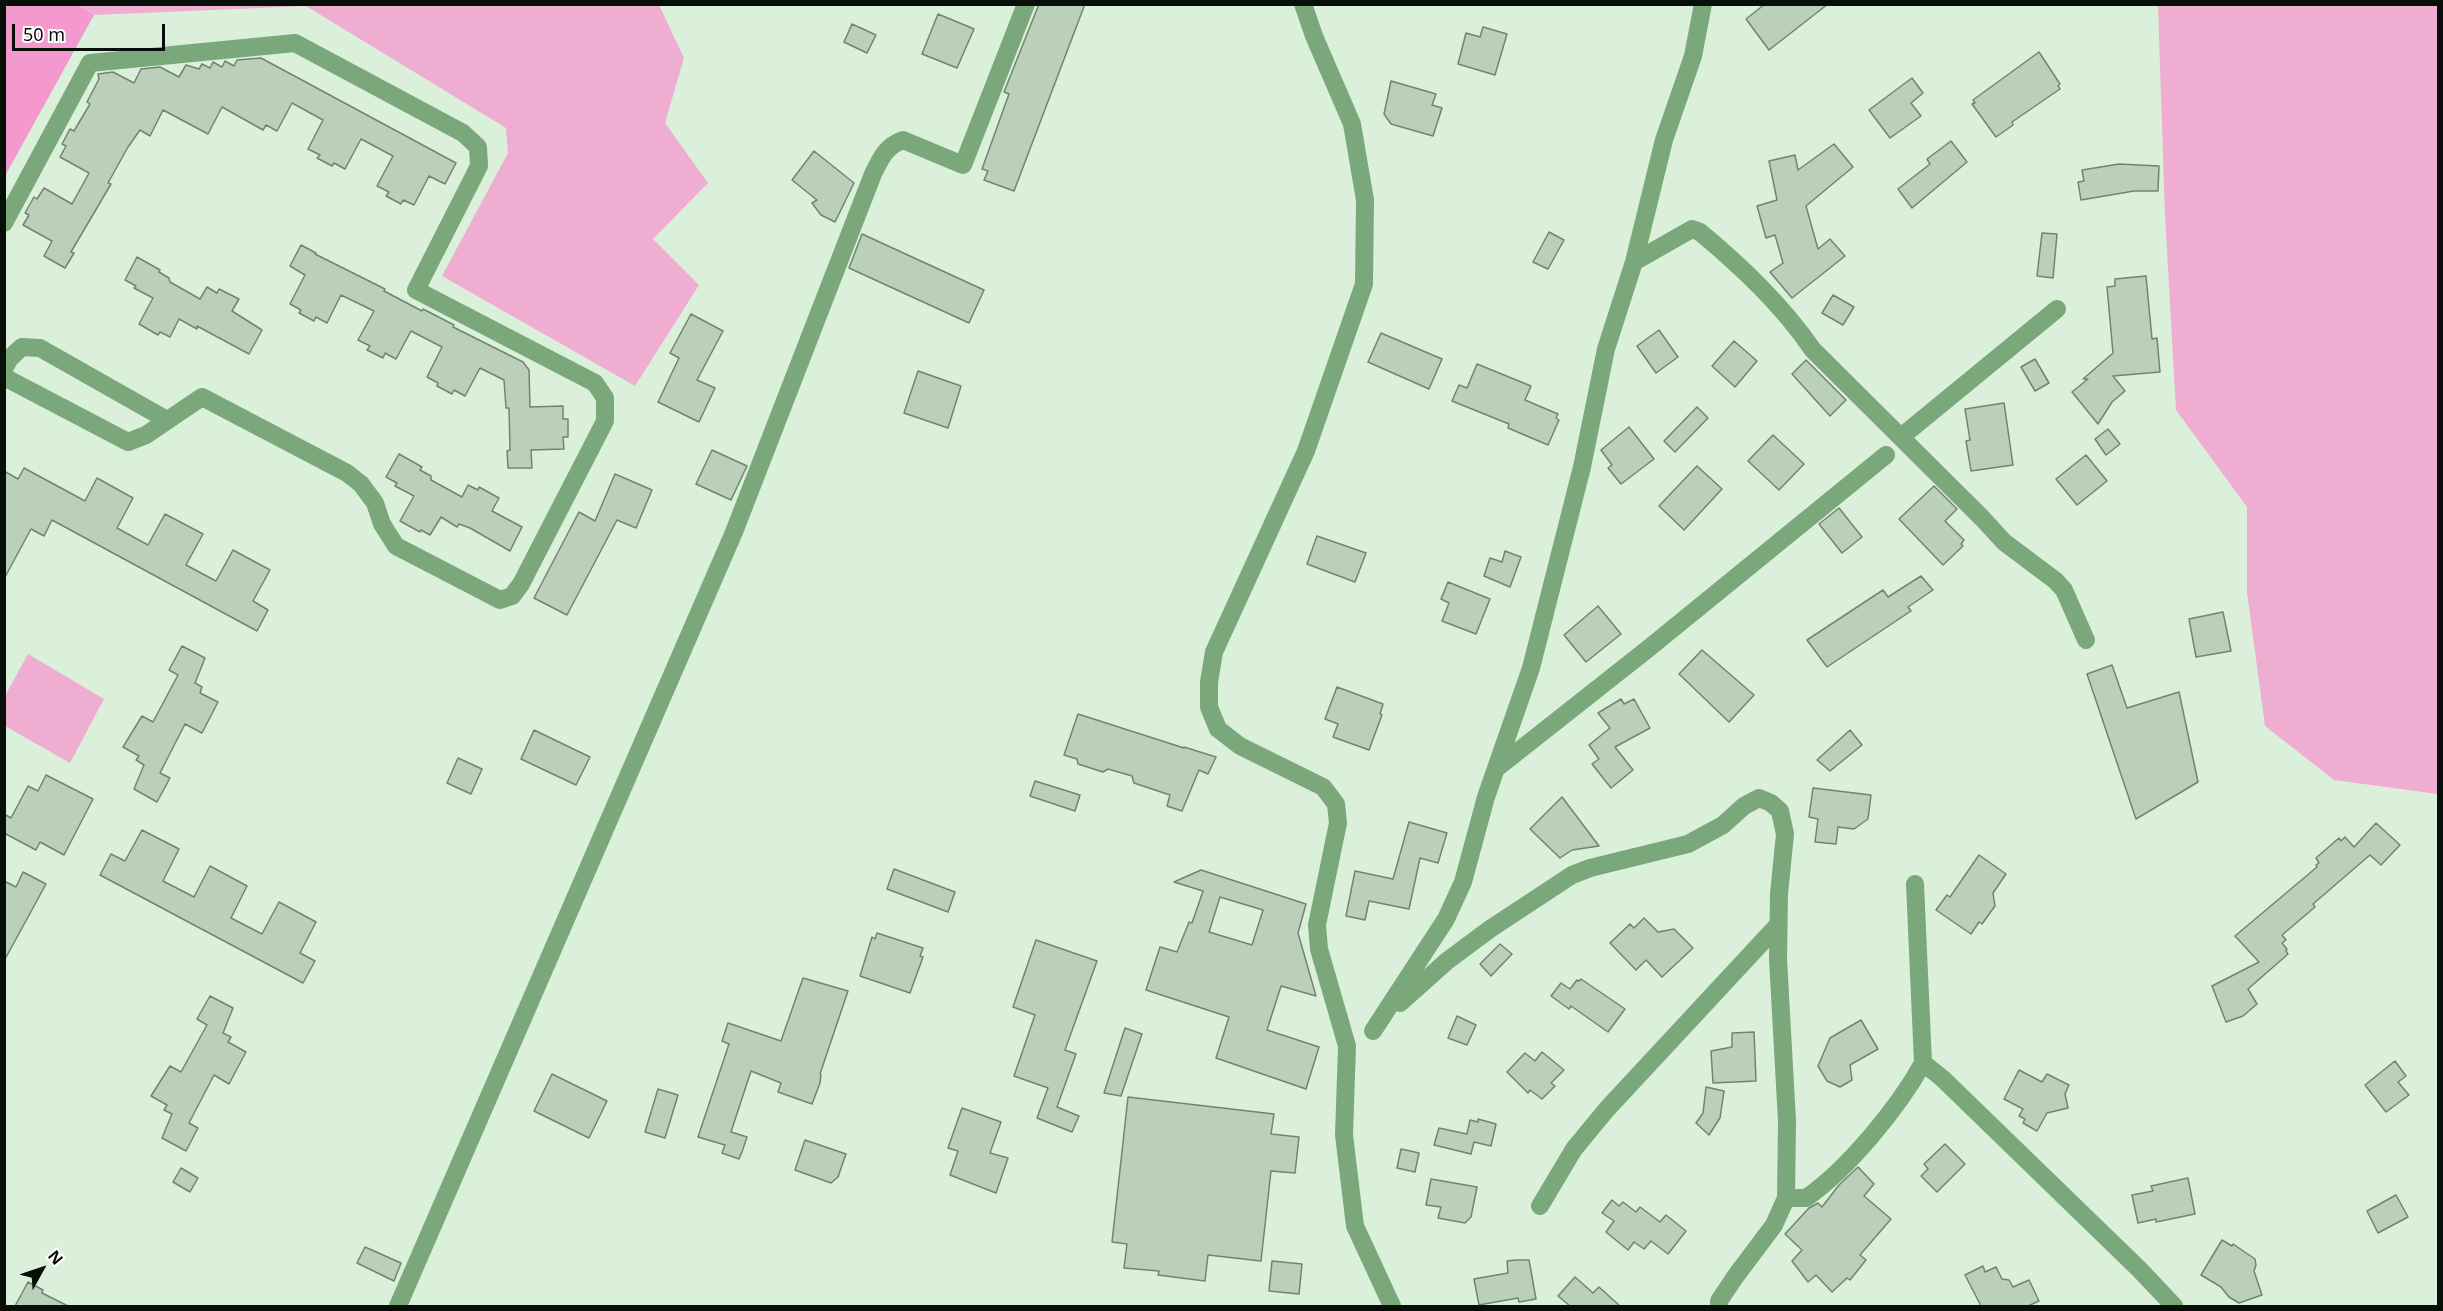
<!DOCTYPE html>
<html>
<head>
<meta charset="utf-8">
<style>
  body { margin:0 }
  #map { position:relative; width:2443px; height:1311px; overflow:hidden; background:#daf0da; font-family:"Noto Sans",sans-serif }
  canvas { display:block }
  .frame { position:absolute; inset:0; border:6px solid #080f08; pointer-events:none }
  .north { position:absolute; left:12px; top:1239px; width:60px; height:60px; -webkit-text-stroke:4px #fff; paint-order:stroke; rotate:50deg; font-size:16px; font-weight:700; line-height:24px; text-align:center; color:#080f08 }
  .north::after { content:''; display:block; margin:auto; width:21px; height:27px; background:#080f08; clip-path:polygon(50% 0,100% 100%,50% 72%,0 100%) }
  .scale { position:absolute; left:12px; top:24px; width:153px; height:27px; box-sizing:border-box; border:3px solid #080f08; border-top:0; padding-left:8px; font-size:18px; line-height:21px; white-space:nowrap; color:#080f08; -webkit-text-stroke:4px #fff; paint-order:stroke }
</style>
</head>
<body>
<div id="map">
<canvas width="2443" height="1311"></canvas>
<div class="frame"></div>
<div class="north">N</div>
<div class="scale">50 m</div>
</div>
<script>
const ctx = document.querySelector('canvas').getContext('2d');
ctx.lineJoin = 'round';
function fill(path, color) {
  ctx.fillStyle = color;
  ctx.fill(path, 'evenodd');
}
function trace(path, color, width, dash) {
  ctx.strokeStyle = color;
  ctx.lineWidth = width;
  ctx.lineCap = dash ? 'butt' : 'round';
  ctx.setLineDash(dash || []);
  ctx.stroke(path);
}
const green = new Path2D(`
  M78,5H659L684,58L665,123L708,183L653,239L699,285L635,386L442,276L508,153L506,128L306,6L94,15Z
  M2158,5H2438V794L2334,780L2265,726L2247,592V507L2176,410L2165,215Z
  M28,654L104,699L70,763L5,726V696Z`);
const forest = new Path2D(`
  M5,4L78,5L94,15L5,176Z`);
const building = new Path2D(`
  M1039,4H1085L1014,191L984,180L988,171L982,169L1009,94L1004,92Z
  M1765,4H1828L1769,50L1746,19Z
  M938,14L974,29L957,68L922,54Z
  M852,24L876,35L867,53L844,42Z
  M1483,27L1507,34L1495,75L1458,64L1466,33L1480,37Z
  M2039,52L2060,84L2058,86L2060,89L2012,122L2013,125L1996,137L1972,104L1975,103L1973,100Z
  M261,58L456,163L445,184L429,176L414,205L403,200L401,204L386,196L389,192L377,186L393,156L361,139L345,169L334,163L332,166L317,158L320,155L308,149L323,120L292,103L277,131L266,125L263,130L222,107L208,134L163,110L150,136L140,130L128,147L108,183L111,184L71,252L74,253L65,268L44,256L52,241L23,225L29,215L25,213L34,197L37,199L44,188L72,204L89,173L60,157L66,146L62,144L70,129L74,131L90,104L87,102L99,79L98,74L113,72L134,83L141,69L160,67L179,77L186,65L199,69L202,64L210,68L213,62L222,67L225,61L234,66L237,60Z
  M1912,78L1923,93L1911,103L1921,116L1890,138L1869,110Z
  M1391,81L1436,94L1432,105L1442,108L1433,136L1391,124L1384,114Z
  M1951,141L1967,162L1912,208L1898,189L1930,164L1927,159Z
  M1834,144L1853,167L1806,206L1818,249L1830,239L1845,256L1792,298L1770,272L1783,263L1775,235L1766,238L1757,206L1777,200L1769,161L1795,155L1798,170Z
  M814,151L854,183L835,222L821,215L812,203L817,200L792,180Z
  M2119,164L2159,166L2158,191H2134L2081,200L2078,182L2084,181L2082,170Z
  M1549,232L1564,240L1548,269L1533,262Z
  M2042,233L2057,234L2053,278L2037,276Z
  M862,234L984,290L969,323L849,268Z
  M301,245L316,253L315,254L385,289L384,291L422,311L423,309L454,325L453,327L523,362L529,370L530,407L563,406V419H568V437H563L564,449L531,450L532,468H508L507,451L510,450L509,408H506L504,380L480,368L465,396L454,390L452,394L437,386L438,383L427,377L442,347L411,331L396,359L385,353L383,358L367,350L370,346L358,340L374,311L341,295L327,323L316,317L314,321L299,313L301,310L290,304L305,275L290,266Z
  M137,257L160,270L159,272L169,278L170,282L200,299L207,287L217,293L219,289L239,299L232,311L262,330L249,354L197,326V329L179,319L170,337L160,332L158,335L139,324L153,298L134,288L136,286L125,280Z
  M2146,276L2152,339L2157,338L2160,372L2113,376L2125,391L2112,402L2098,424L2072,392L2088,379H2083L2113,353L2107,287L2115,286V279Z
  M1833,295L1854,307L1843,325L1822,313Z
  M691,314L723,331L697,380L715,388L699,422L658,402L679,358L670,353Z
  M1659,330L1678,357L1656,373L1637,346Z
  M1381,333L1442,359L1429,389L1368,362Z
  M1734,341L1757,361L1735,387L1712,366Z
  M2035,359L2049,383L2035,391L2021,367Z
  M1806,360L1846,400L1830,416L1792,374Z
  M1477,364L1531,386L1525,400L1558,414L1556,418L1559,420L1548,445L1508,428L1509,424L1452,401L1459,385L1467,388Z
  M918,371L961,386L948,428L904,413Z
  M2004,403L2013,465L1971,471L1966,441L1970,440L1965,409Z
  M1697,407L1708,418L1675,452L1664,441Z
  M1629,427L1654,459L1621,484L1608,468L1612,465L1601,450Z
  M2108,429L2120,444L2106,455L2095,439Z
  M1773,435L1804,464L1779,490L1748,461Z
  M712,450L747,466L731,500L696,484Z
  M399,454L422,467L420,470L431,476V480L462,497L468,485L478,490L479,487L499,498L492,511L522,527L510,551L470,528L459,524L457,527L441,517L430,535L421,530L420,532L400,521L414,496L395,486L397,483L386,477Z
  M2086,455L2107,481L2077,505L2056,479Z
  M1697,466L1722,489L1684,530L1659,506Z
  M24,468L85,501L97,478L133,498L117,528L148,545L165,514L203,534L186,565L216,581L233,550L270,570L253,601L268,610L257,631L52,520L44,536L31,529L4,579V471L18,479Z
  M615,474L652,490L636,528L617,520L567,615L534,598L579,512L595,521Z
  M1934,486L1957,509L1945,521L1964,540L1961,544L1963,546L1943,565L1899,519Z
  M1839,508L1862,537L1842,553L1819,524Z
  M1317,536L1366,553L1355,582L1307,564Z
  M1505,551L1521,557L1510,587L1484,576L1490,558L1502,562Z
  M1921,576L1933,590L1908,607L1911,611L1827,667L1807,640L1883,590L1888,597Z
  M1448,582L1490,599L1476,634L1442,621L1449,603L1441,599Z
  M1598,606L1621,634L1586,662L1564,635Z
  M2223,612L2231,651L2196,657L2189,619Z
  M182,646L205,658L195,683L202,687L200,693L218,702L202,733L185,724L160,773L170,778L157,802L134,789L144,765L136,760L139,756L123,747L142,716L153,722L178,675L169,670Z
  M1702,650L1754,695L1729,722L1679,674Z
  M2112,665L2127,708L2179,692L2198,782L2136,819L2087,674Z
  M1337,687L1383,704L1380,714L1382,715L1369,750L1333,737L1338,724L1325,719Z
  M1621,699L1624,704L1634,699L1650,728L1615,747L1633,770L1611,788L1592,764L1599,759L1589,745L1610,728L1598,713Z
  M1078,714L1184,748V747L1216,757L1208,774L1199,770L1182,811L1167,806L1170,795L1134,783L1132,776L1108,769L1103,772L1078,764L1077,759L1064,755Z
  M534,730L590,757L576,785L521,759Z
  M1850,730L1862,745L1830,771L1817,760Z
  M458,758L482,769L471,794L447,783Z
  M46,775L93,799L64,855L40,842L36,850L4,833V814L11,818L28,786L38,791Z
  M1035,781L1080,795L1075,811L1030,796Z
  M1813,788L1871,795L1868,819L1854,829L1838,827L1836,844L1815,842L1818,819L1809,817Z
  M1562,797L1599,846L1572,850L1560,858L1530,829Z
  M1409,822L1447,833L1438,863L1420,858L1409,909L1369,901L1365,920L1346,916L1355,871L1393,879Z
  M2376,823L2400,845L2381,865L2370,855L2313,904L2315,907L2282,935L2286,940L2282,943L2287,949L2286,951L2288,954L2248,989L2257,1004L2243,1016L2226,1022L2212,986L2259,962L2235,936L2317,867L2316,865L2319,863L2316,858L2339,838L2341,841L2345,837L2354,847Z
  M142,830L179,849L163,881L194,897L210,866L247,886L231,918L262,934L279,902L316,922L300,953L315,961L303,983L100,875L111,854L125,861Z
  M1979,855L2006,874L1993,893L1995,906L1982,924L1979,922L1971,934L1936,910L1947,895L1950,897Z
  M894,869L955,892L948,912L887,889Z
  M1201,870L1306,904L1298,933L1316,996L1281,986L1267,1030L1319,1047L1306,1089L1216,1058L1229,1017L1146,990L1160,947L1177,952L1189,922L1192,923L1203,891L1174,882ZM1220,897L1263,910L1252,945L1209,932Z
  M23,872L46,884L4,961V881L16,887Z
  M1644,918L1658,932L1674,929L1693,948L1662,977L1646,960L1636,970L1610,943L1630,924L1634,928Z
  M877,933L923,948L920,956L923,957L910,993L860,976L872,937L875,939Z
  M1036,940L1097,961L1065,1050L1076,1054L1057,1107L1079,1116L1072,1132L1037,1118L1048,1088L1014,1076L1035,1015L1013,1007Z
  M1500,944L1512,954L1491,976L1480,964Z
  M803,978L848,991L820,1074L821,1075L820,1083L812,1104L778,1092L781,1083L751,1071L731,1132L747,1137L742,1152L739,1159L722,1153L725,1145L698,1137L729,1044L722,1041L728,1023L781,1041Z
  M1581,979L1625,1009L1608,1032L1571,1006L1569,1009L1551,996L1561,983L1570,989L1577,980L1579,981Z
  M210,996L233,1008L223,1033L231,1037L228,1042L246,1052L229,1084L214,1075L189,1123L198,1128L186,1151L162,1138L172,1114L164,1110L167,1105L151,1096L170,1066L181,1072L207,1025L197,1019Z
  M1457,1016L1476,1025L1467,1045L1448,1038Z
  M1861,1020L1878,1049L1850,1065L1852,1080L1840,1087L1827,1081L1818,1066L1830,1038Z
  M1125,1028L1142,1034L1121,1096L1104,1093Z
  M1754,1032L1756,1081L1713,1083L1711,1051L1732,1047V1033Z
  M1542,1052L1564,1070L1551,1083L1555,1086L1542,1099L1530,1090L1528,1093L1507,1072L1525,1053L1535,1061Z
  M2395,1061L2406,1076L2398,1082L2409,1095L2386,1112L2365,1085Z
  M2019,1070L2042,1082L2047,1074L2069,1085L2065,1094L2068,1108L2047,1113L2037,1131L2023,1123L2025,1119L2019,1116L2023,1109L2004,1099Z
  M552,1074L607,1101L589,1138L534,1111Z
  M1706,1087L1724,1091L1720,1118L1709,1135L1696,1123L1703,1113Z
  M658,1089L678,1095L665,1138L645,1132Z
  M1128,1097L1274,1114L1271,1134L1299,1137L1295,1173L1271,1171L1261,1261L1208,1255L1205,1281L1158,1275L1159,1271L1124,1268L1127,1244L1112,1242Z
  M962,1108L1001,1122L990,1153L1008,1158L996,1193L950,1175L958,1151L948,1148Z
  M1478,1119L1496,1124L1491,1146L1474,1142L1471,1154L1434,1145L1439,1128L1467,1134L1470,1120L1478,1122Z
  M805,1140L846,1154L838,1177L831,1183L795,1170Z
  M1945,1144L1965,1164L1937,1192L1921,1176L1928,1169L1924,1164Z
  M1401,1149L1419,1153L1415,1172L1397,1168Z
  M1858,1167L1874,1184L1864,1196L1891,1219L1860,1255L1866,1260L1850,1280L1847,1278L1832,1292L1816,1275L1808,1282L1792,1261L1802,1250L1785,1234L1809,1208L1818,1203L1822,1207L1839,1185Z
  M181,1168L198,1178L190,1192L173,1182Z
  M2188,1178L2195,1214L2156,1222V1219L2138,1223L2132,1195L2153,1191L2151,1186Z
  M1431,1179L1477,1187L1471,1217L1465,1223L1438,1218L1441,1207L1426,1205Z
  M2396,1195L2408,1217L2378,1233L2367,1211Z
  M1612,1200L1619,1206L1623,1202L1636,1212L1640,1207L1660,1222L1666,1215L1686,1231L1668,1254L1651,1241L1644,1249L1634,1242L1628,1250L1606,1232L1614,1221L1602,1213Z
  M2222,1240L2232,1246L2233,1244L2255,1259L2256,1265L2254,1271L2262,1295L2239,1303L2229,1297L2221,1287L2201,1275Z
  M365,1247L401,1263L394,1281L357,1263Z
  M1516,1260H1529L1536,1299L1519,1302L1518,1298L1479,1305L1474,1279L1508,1273L1507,1261Z
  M1272,1261L1302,1264L1299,1294L1269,1291Z
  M1983,1266L1985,1272L1996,1267L2002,1279L2009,1280L2013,1287L2029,1280L2039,1301L2028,1306H1981L1965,1275Z
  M1575,1277L1593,1293L1599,1287L1620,1306H1570L1558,1296Z
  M28,1282L43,1290L42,1293L68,1306H15Z`);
const street = new Path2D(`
  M1303,4L1314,36L1352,124L1365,200L1364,284L1306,451L1214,652L1209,682V707L1218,729L1240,746L1323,787L1336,804L1338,823L1317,925L1319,949L1347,1046L1344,1135L1355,1226L1392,1306
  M4,223L90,63L295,43L463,133L478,147L479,166L416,290L595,383L605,398V421L521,584L512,596L500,600L396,546L382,524L375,503L361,484L347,473L202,397L146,435L128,442L4,377
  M1634,262L1692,229L1700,232C1743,268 1781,304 1813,350L1983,519L2004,542L2056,581L2064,590L2086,640
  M4,369L10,358L22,347L40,348L167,420
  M1901,437L2057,309
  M1497,768L1649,648L1886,455
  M1915,884L1923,1063
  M1400,1003L1447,961L1490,929L1572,875L1590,868L1688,844L1723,825L1744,806L1759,798L1771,803L1780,811L1785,834L1779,894L1778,959L1787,1121L1786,1198L1774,1225L1735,1277L1719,1301V1306
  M1373,1031L1446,919L1463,882L1486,797L1531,668L1582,467L1606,349L1634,262L1664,140L1693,56L1703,4
  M1786,1198H1806C1848,1169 1898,1108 1923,1063L1942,1078L2139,1269L2174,1306
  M1540,1206L1574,1149L1607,1109L1778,925
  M398,1306L734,532L873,174C881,158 886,146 903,140L963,165L1026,4`);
fill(green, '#efadd2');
fill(forest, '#f399cd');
fill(building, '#bbd0bb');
trace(building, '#718471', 1.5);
trace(street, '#7aa87a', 18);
</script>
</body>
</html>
